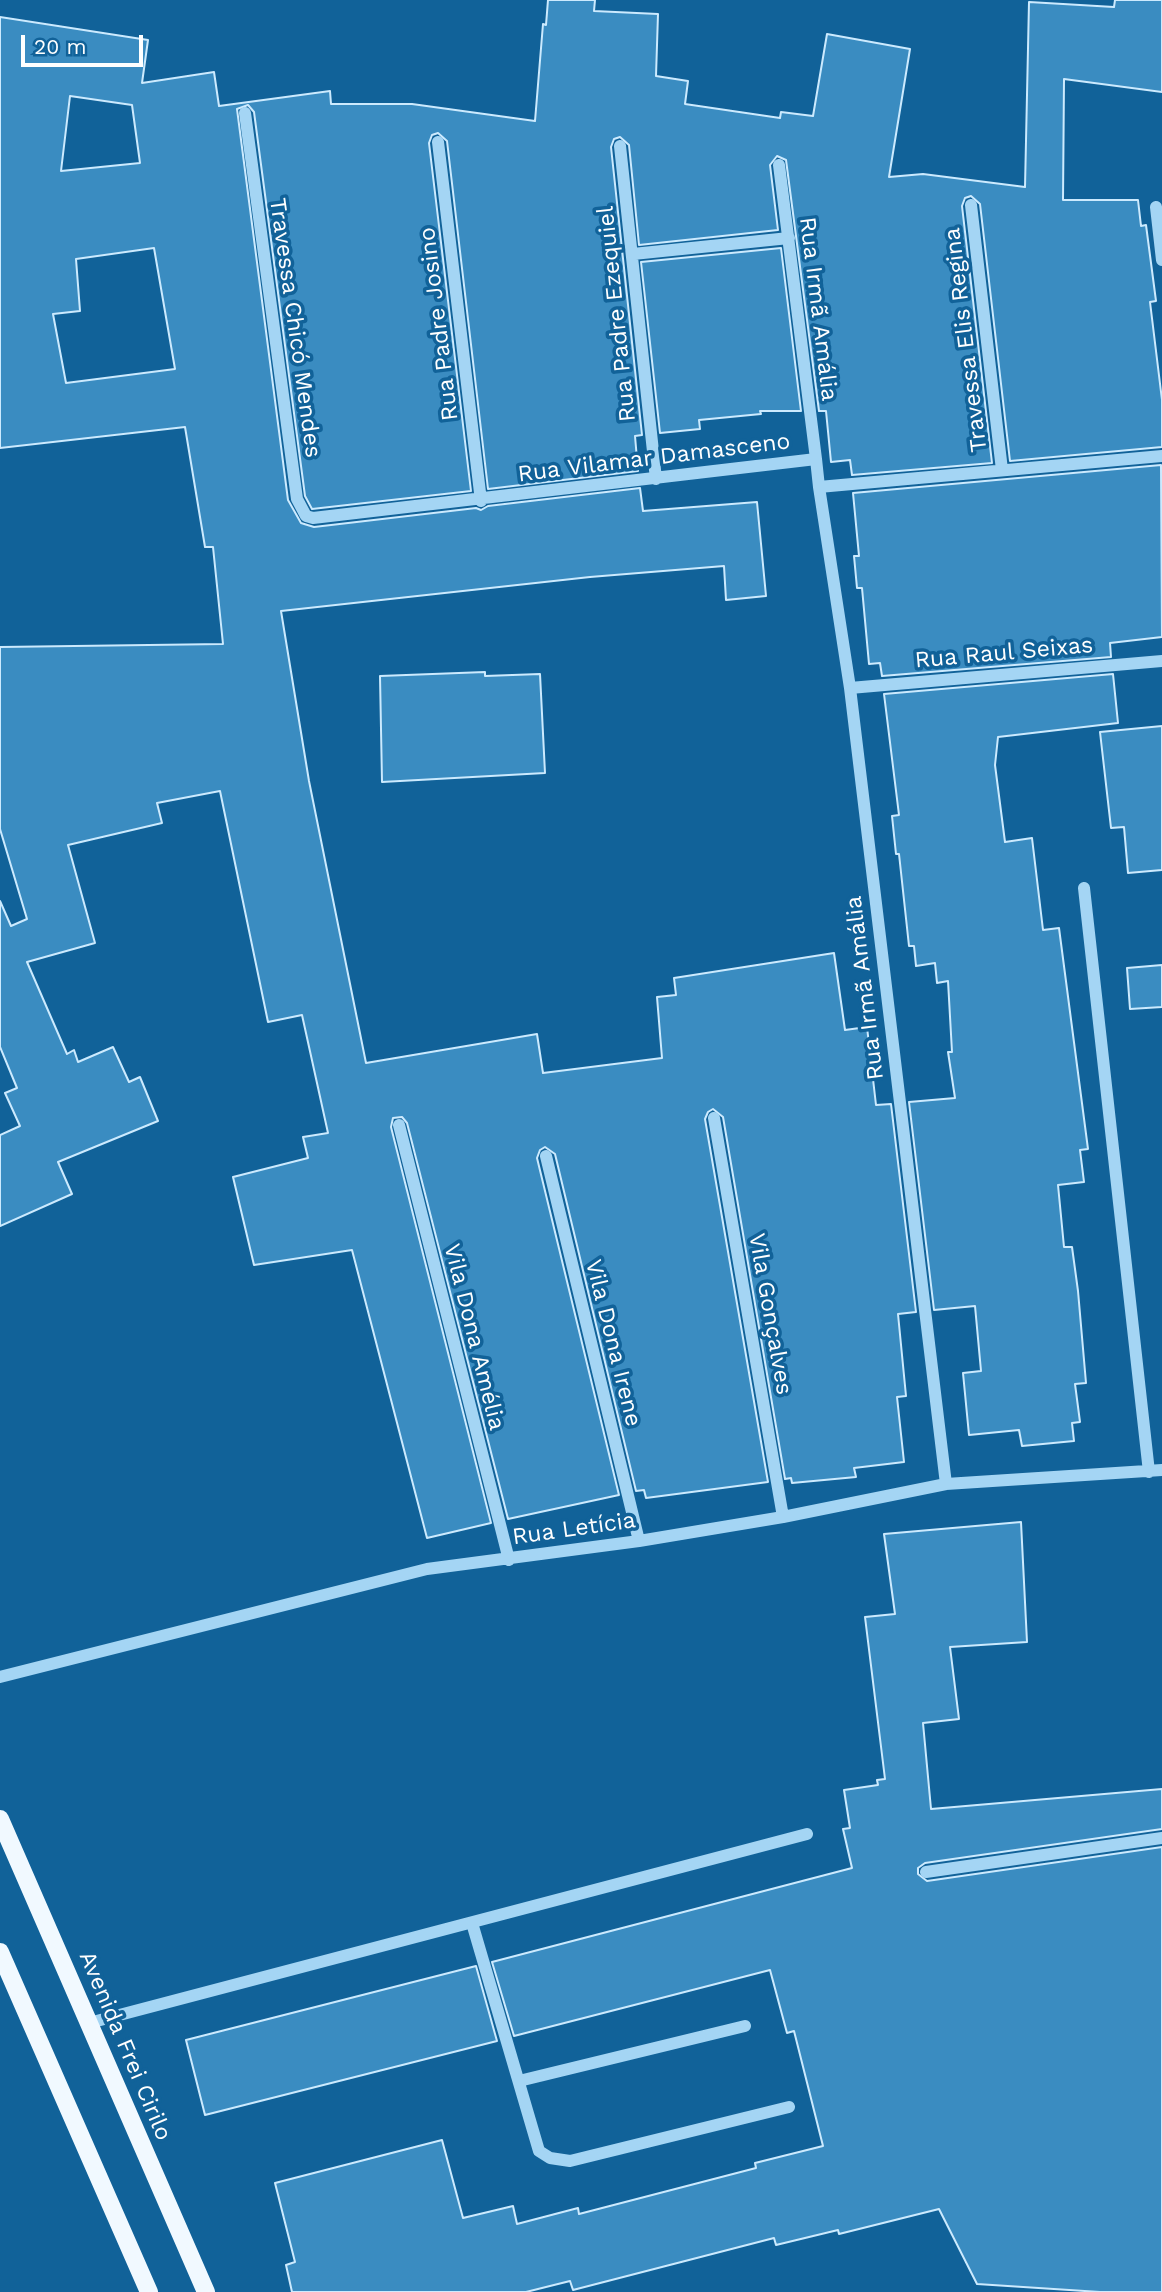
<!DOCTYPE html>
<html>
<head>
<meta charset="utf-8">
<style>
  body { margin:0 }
  #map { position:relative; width:1162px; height:2292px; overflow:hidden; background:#116299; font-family:"Work Sans",sans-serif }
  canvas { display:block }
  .scale { position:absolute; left:21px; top:35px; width:122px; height:32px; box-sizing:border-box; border:4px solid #fff; border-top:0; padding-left:9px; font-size:21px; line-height:24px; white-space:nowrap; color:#fff; -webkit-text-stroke:5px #116299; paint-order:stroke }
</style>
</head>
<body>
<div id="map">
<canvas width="1162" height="2292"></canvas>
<div class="scale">20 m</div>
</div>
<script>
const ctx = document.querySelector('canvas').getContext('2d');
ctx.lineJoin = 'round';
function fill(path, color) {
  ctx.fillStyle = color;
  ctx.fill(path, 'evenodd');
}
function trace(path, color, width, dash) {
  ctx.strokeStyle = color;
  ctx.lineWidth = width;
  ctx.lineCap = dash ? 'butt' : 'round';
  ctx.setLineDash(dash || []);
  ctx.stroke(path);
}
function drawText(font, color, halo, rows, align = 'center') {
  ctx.font = font + ' "Work Sans",sans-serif';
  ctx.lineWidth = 7;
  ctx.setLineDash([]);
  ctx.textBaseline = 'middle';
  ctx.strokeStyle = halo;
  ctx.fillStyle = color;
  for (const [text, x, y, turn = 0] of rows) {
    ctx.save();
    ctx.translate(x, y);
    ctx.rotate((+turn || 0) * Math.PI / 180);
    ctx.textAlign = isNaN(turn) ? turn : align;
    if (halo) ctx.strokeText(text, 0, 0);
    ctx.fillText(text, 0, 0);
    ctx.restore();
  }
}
const building = new Path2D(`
  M548,0H595L594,11L658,14L656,76L688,81L685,104L780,118L781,112L813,116L827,34L910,49L889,177L923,174L1025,187L1029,2L1114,7L1115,0H1162V92L1064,79L1063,200H1138L1141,226L1146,225L1156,301L1150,302L1162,400V447L1010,461L980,204L971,196L965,198L962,206L992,463L852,475L850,460L831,462L826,411H819L786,160L777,156L770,165L778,230L639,245L629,145L620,137L614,139L611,147L642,435L635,436L638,471L488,489L447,141L438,133L432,135L429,143L471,491L312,509L305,496L254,112L248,105L237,109L288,500L301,523L314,527L476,508L481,510L488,506L640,488L643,511L757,502L766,596L726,600L724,566L590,577L281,611L309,781L366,1063L537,1034L543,1073L662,1058L657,997L676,995L674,978L834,953L845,1030L867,1027L876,1105L891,1104L916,1312L898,1314L906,1396L897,1397L904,1462L854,1468L856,1477L792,1483L791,1478L785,1479L723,1117L713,1109L708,1112L705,1119L768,1482L646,1498L644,1490L636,1491L555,1154L545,1147L540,1150L537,1158L619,1495L508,1519L407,1123L402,1117L393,1118L391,1127L491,1523L427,1538L352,1250L254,1265L233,1177L308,1158L303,1137L328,1133L302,1015L268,1022L220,791L157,803L162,823L68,845L95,943L27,962L67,1054L74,1050L78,1062L113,1047L129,1082L140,1077L158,1121L58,1162L72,1194L0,1226V1135L20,1126L5,1093L17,1088L0,1047V901L11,926L27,919L0,829V647L223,644L213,547H205L185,427L0,448V17L148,40L142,83L214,72L219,106L330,91L331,104H412L535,121L543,24L546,25ZM70,96L132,105L140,163L61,171ZM154,248L175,369L66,383L53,314L80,311L76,259Z
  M781,248L801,411H760L761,414L699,420L700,429L660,433L641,262Z
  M1161,465L1162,637L1110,643L1111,657L882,676L880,663L869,664L862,588H857L854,556H859L853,493Z
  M485,672V676L540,674L545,773L382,782L380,676Z
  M1113,674L1118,723L998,737L995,765L1005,842L1032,838L1043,930L1059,928L1088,1149L1080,1150L1084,1182L1058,1185L1064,1247H1072L1078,1291L1086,1383L1075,1384L1080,1422L1072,1423L1074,1441L1022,1446L1019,1430L969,1435L963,1373L981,1371L975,1306L934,1310L909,1102L955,1098L948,1052H952L948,981L937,983L935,963L916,966L914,946H909L899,854H896L892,816L899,815L884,694Z
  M1162,726V870L1128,873L1124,827L1111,828L1100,732Z
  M1162,965V1007L1130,1009L1127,968Z
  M1021,1522L1027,1642L950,1647L959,1719L923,1723L931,1809L1162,1789V1829L925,1863L918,1868V1874L927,1881L1162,1847V2292H1100L977,2284L939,2209L839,2234L838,2230L776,2245L774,2238L573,2290L570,2281L526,2292H292L286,2265L295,2262L275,2183L442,2140L463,2218L513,2206L517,2224L578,2208L579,2214L756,2168L755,2163L823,2146L794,2031L787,2033L770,1970L514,2036L492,1962L852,1868L843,1829L850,1828L844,1790L878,1785L877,1780L885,1779L865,1617L895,1614L884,1534Z
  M476,1966L497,2041L205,2115L186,2040Z`);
const minor = new Path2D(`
  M245,113L297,499L306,516L313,518L816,459L819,487L1162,456
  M438,142L481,501
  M620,146L656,479
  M779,165L816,459
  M971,205L1002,470
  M1156,207L1162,260
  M633,254L789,238
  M819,487L850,688L946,1484
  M850,688L1162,661
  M1084,888L1149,1472
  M714,1118L783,1517
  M399,1125L509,1560
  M546,1156L639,1541
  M0,1677L427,1569L639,1541L783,1517L946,1484L1162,1470
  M926,1872L1162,1838
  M472,1923L539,2151L550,2158L570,2161L789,2107
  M89,2023L807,1834
  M519,2081L745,2026`);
const major = new Path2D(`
  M0,1819L206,2292
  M0,1952L149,2292`);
const streetNames = [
  ["Rua Irmã Amália",818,309,83],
  ["Rua Padre Ezequiel",617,314,-96],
  ["Rua Padre Josino",439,324,-97],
  ["Travessa Chicó Mendes",295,328,82],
  ["Travessa Elis Regina",966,340,-97],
  ["Rua Vilamar Damasceno",654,458,-7],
  ["Rua Raul Seixas",1004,653,-5],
  ["Rua Irmã Amália",865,988,-97],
  ["Vila Gonçalves",770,1314,80],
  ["Vila Dona Amélia",474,1337,76],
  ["Vila Dona Irene",613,1343,76],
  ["Rua Letícia",574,1529,-8],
  ["Avenida Frei Cirilo",125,2046,67]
];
fill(building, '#3a8cc1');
trace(building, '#cceafe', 2);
trace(minor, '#a4d5f4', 12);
trace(major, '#f1f9ff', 18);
drawText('23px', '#fff', '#116299', streetNames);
</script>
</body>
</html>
